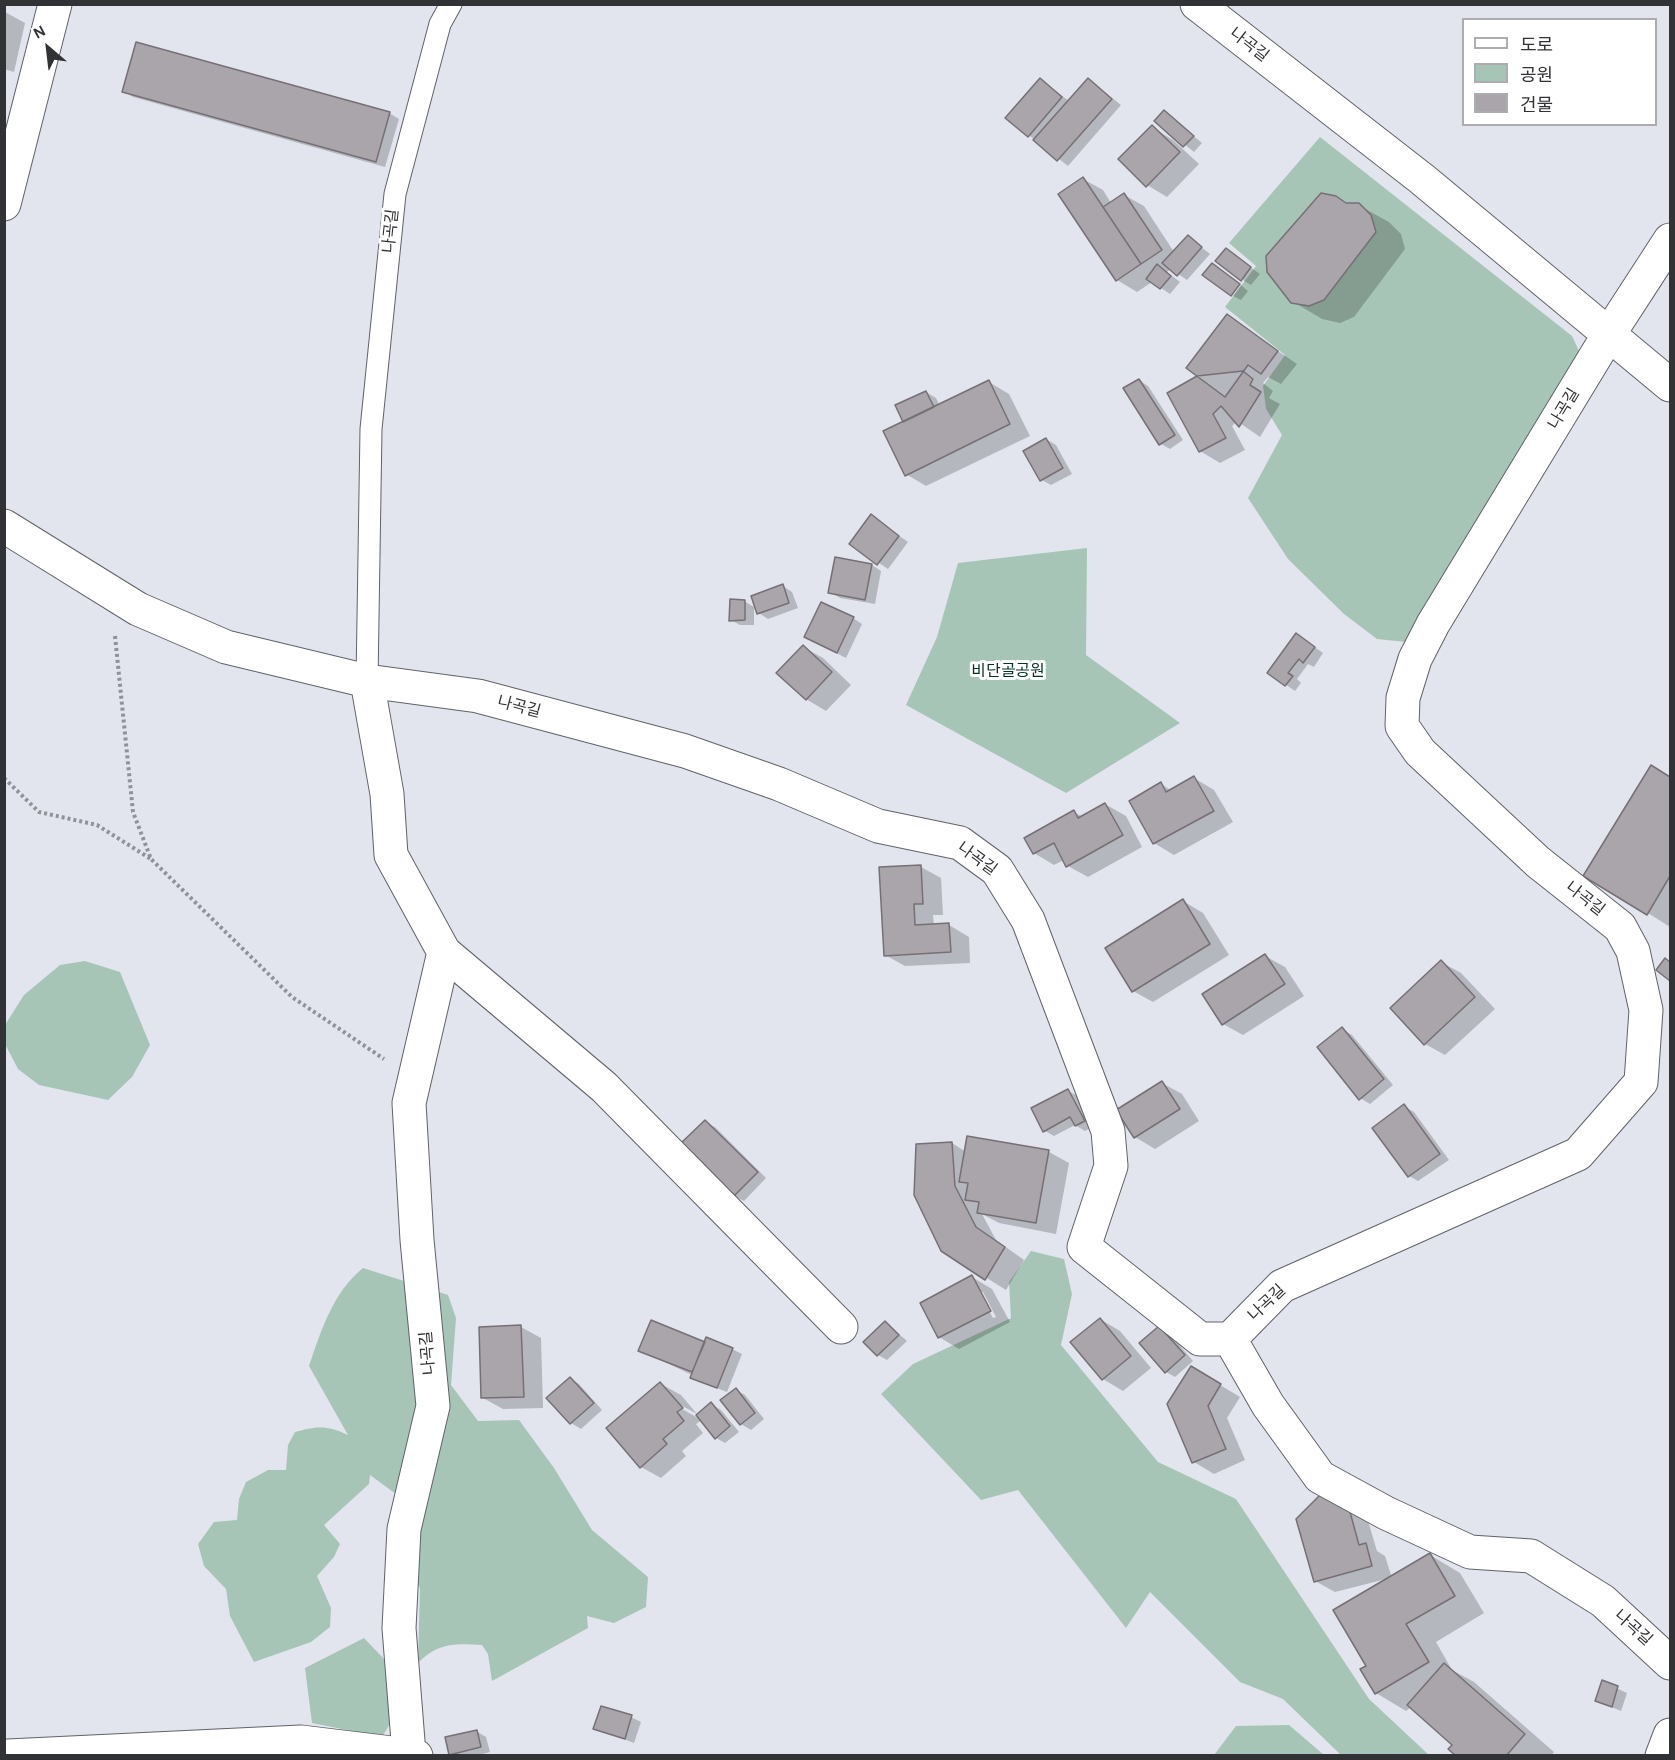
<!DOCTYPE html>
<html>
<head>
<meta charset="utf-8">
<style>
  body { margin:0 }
  #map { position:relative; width:1675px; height:1760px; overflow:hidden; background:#e2e5ed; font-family:Karla,"Noto Sans KR",sans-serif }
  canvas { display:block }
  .frame { position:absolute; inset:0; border:6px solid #313236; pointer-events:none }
  .legend { position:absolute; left:1462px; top:18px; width:195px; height:108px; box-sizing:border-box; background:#fff; border:2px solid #adadaf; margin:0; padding:8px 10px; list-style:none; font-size:18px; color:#313236 }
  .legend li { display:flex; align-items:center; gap:12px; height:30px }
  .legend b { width:30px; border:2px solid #adadaf }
  .north { position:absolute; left:18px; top:18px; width:60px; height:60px; -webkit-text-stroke:4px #fff; paint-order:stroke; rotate:332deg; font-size:16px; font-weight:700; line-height:24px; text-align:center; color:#313236 }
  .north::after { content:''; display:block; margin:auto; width:21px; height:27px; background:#313236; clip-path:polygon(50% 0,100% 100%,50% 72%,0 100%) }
</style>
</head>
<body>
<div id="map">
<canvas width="1675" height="1760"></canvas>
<div class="frame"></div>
<ul class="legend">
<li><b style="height:8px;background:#fff"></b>도로</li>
<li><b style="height:16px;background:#a7c5b6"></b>공원</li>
<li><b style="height:16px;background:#aaa4ab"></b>건물</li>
</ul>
<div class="north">N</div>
</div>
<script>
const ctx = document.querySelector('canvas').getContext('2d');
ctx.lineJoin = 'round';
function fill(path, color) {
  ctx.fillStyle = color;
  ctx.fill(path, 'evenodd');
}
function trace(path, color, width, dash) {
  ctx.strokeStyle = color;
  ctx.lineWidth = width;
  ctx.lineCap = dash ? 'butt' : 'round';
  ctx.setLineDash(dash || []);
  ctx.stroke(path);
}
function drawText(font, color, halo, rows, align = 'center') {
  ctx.font = font + ' Karla,"Noto Sans KR",sans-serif';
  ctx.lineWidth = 6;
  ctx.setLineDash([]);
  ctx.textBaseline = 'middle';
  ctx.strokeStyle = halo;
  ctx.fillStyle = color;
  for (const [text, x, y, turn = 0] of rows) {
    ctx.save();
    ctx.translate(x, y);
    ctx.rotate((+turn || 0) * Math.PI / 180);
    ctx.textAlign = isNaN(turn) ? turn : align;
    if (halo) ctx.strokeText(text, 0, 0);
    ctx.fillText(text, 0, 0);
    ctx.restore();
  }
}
const green = new Path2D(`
  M1320,137L1572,336L1580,353L1406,642L1377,639L1344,614L1288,559L1248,498L1282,435L1266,409L1263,386L1285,355L1225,307L1256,266L1229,243Z
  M1087,548L1086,655L1180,723L1066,793L906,705L937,637L958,563Z
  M85,961L120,972L150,1045L132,1077L108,1100L39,1085L18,1069L5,1044V1025L24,995L60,965Z
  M1031,1251L1064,1259L1072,1294L1061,1345L1158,1462L1236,1499L1369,1699L1429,1755H1341L1283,1699L1240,1682L1150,1592L1126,1628L1018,1490L981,1500L881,1394L913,1364L1011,1318L1009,1282Z
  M363,1268L448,1295L456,1318L451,1385L478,1421L519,1420L554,1468L592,1530L648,1577L646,1607L614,1623L587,1616L588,1628L492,1681L488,1654L482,1645C455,1643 437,1643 418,1663L420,1588L391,1534L396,1494L370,1475L369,1484L324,1525L340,1544L334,1557L317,1576L331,1608L330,1627L311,1642L254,1662L230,1616L226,1589L204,1566L198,1544L214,1522L237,1520L239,1499L246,1482L268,1470H286L288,1445L295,1432C317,1426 327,1425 348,1435L309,1366C321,1331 333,1292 363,1268Z
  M364,1638L385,1660L391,1722L382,1737L312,1723L305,1668Z
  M1289,1725L1324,1755H1214L1236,1726Z`);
const shadow = new Path2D(`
  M5,12L25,23L14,72L4,69Z
  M1040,79L1069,101L1088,79L1121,105L1068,166L1007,118Z
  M124,91L389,113L399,119L385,167L133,97Z
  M1164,112L1202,143L1194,152L1156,121Z
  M1152,127L1173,140L1199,164L1167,197L1147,185Z
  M1083,179L1103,190L1111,203L1124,195L1144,206L1174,252L1188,237L1210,254L1187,280L1171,269L1167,272L1180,282L1170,294L1152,282L1137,292L1117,280Z
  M1346,204L1358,205L1389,222L1401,234L1405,249L1354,317L1340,323L1322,319L1292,301Z
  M1235,256L1260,274L1251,285L1244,281Z
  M1241,285L1248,291L1241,300L1233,296Z
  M1227,316L1297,364L1281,384L1268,377L1263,383L1273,391L1269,398L1280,404L1260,437L1237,421L1232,426L1245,450L1220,463L1200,451V376Z
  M1139,380L1148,386L1183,440L1170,449L1161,444Z
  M989,382L1009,394L1030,436L926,486L906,474L905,423L926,392L936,398L940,406Z
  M1046,439L1056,445L1072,474L1051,485L1042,480Z
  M871,516L908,542L888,569L851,544Z
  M836,559L872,565L881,571L875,604L840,598L830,592Z
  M783,586L792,592L798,608L768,619L759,613Z
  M744,601L754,607V625H740L731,620Z
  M853,618L862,624L846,658L805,637Z
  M1306,641L1323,653L1314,667L1308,664L1297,679L1301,683L1295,691L1269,673Z
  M803,647L823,658L851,685L826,711L806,699Z
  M1651,767L1670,778V927L1648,913Z
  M1194,778L1214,790L1233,822L1174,855L1154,843L1161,784L1172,791Z
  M1105,804L1126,816L1142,847L1088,877L1068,866L1064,860L1054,865L1034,853L1026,838L1074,812L1083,817Z
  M921,867L941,878L943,915H933L934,926L949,925L969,937L970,963L905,966L885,955Z
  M1183,901L1203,913L1229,955L1153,1002L1133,991Z
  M1265,956L1285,967L1304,996L1243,1035L1223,1024Z
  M1441,962L1461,973L1495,1009L1445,1055L1425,1044Z
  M1342,1029L1352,1035L1393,1085L1370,1104L1360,1098Z
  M1162,1083L1182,1094L1199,1121L1155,1149L1135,1137L1118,1111Z
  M1068,1091L1078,1096L1094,1126L1085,1131L1075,1125L1054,1136L1045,1131Z
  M1404,1106L1414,1112L1449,1160L1418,1181L1409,1176Z
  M705,1122L715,1127L766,1178L744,1201L734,1196Z
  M969,1138L1049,1152L1069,1163L1056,1234L999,1223L982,1214L996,1240L1024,1260L1006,1290L942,1250L952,1143L966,1152Z
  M972,1277L992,1289L1010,1322L959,1349L939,1337ZM979,1292H983L996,1317L993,1318Z
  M1100,1319L1120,1331L1151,1368L1123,1391L1103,1379L1072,1342Z
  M886,1323L907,1341L887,1360L878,1355Z
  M521,1327L541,1338L543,1408L503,1409L483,1398Z
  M1159,1327L1169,1333L1193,1361L1175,1377L1166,1372Z
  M705,1343L732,1349L742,1354L727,1392L701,1382L691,1377L692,1375L640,1350Z
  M570,1378L579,1384L602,1410L581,1429L571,1423L548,1398Z
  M1210,1379L1240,1397L1227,1418L1245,1460L1214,1474L1194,1462Z
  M661,1384L681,1395L697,1414L677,1403L675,1405L698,1418V1415L711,1404L721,1410L739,1432L725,1443L716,1438L702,1420L696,1424L703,1433L682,1451L686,1456L661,1478L641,1467Z
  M736,1390L745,1395L764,1419L751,1430L741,1424Z
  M1321,1496L1366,1514L1377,1551L1385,1556L1392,1578L1430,1555L1460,1573L1484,1613L1436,1642L1452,1670L1474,1682L1554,1752L1551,1756H1458L1454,1744L1411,1707L1406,1711L1376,1693L1368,1666L1390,1578L1335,1592L1315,1581Z
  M1603,1682L1627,1693L1621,1711L1597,1701Z
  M631,1717L641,1722L634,1743L595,1728Z
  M476,1731L486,1737L490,1752L475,1756L451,1754Z`);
const building = new Path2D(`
  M136,42L390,112L376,162L122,92Z
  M1040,78L1062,97L1028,137L1005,118Z
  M1088,78L1112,99L1057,161L1033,140Z
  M1164,110L1194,136L1183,147L1154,121Z
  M1152,125L1180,152L1146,187L1118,159Z
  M1083,177L1141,264L1116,281L1058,194Z
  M1124,193L1162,250L1141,264L1103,207Z
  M1321,193L1336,196L1346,203H1359L1371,215L1376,232L1324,300L1309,306L1291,303L1267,272L1266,256Z
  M1188,235L1202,247L1177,276L1162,263Z
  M1226,248L1251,267L1241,281L1215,261Z
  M1212,263L1240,284L1231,296L1202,275Z
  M1157,264L1171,276L1160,289L1146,279Z
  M1227,314L1278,351L1261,374L1248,365L1225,397L1186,368Z
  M1243,371L1253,379L1250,385L1261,392L1239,427L1221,406L1213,414L1226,438L1199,452L1167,393L1197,376Z
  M1139,379L1175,435L1159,445L1123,388Z
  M989,380L1010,424L905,476L883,431Z
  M926,391L934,407L903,422L895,405Z
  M1046,438L1063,468L1040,481L1023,451Z
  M871,514L899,536L877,565L849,544Z
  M835,557L872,564L865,600L828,593Z
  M783,584L789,603L757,614L751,596Z
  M730,599L745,600V620L729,621Z
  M821,602L854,617L837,653L804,637Z
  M1296,633L1315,647L1303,663L1299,659L1288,673L1293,676L1285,686L1267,673Z
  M803,645L832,672L806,700L776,673Z
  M1651,765L1670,777V876L1647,915L1583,876Z
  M1194,776L1214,811L1153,844L1129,801L1161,782L1166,792Z
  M1105,803L1123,835L1066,867L1054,843L1033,854L1024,838L1074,810L1078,818Z
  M921,865L923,904H914L915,925L949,923L951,952L884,956L879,867Z
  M1183,899L1210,944L1132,992L1105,948Z
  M1265,954L1285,984L1222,1025L1202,994Z
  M1665,958L1670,962V981L1656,970Z
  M1441,960L1475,997L1424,1045L1390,1008Z
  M1342,1027L1384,1079L1359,1100L1317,1047Z
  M1162,1081L1180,1109L1134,1138L1116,1110Z
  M1068,1089L1085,1121L1075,1126L1070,1117L1043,1132L1031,1108Z
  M1404,1104L1440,1154L1408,1177L1372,1128Z
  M705,1120L758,1172L733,1197L680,1144Z
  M967,1136L1049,1150L1036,1223L977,1213L979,1202L965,1200L968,1183L959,1182Z
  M952,1142L955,1186L976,1227L1005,1247L985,1280L941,1251L914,1195L916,1144Z
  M972,1275L991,1311L938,1338L920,1303Z
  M1100,1318L1131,1356L1102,1380L1070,1342Z
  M651,1320L705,1342L692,1372L638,1351Z
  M885,1321L899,1335L877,1356L863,1342Z
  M521,1325L524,1397L481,1398L479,1327Z
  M1159,1326L1185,1355L1165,1373L1139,1343Z
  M706,1337L733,1348L717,1388L690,1378Z
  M1191,1366L1221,1384L1208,1406L1226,1449L1192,1463L1167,1404Z
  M570,1377L594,1403L570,1424L546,1398Z
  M660,1382L683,1408L677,1412L684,1421L663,1439L667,1444L640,1468L606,1428Z
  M736,1388L755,1413L740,1425L720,1400Z
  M711,1402L730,1426L715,1439L696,1415Z
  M1320,1495L1347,1501L1359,1545L1366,1543L1372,1566L1314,1582L1296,1519Z
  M1430,1553L1455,1596L1406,1624L1429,1662L1375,1694L1360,1669L1366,1666L1333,1610Z
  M1444,1663L1525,1734L1506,1756H1456L1448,1749L1452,1745L1407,1705Z
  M1602,1680L1618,1686L1612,1707L1595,1701Z
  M601,1706L632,1715L625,1739L593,1729Z
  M477,1730L481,1747L449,1755L445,1737Z`);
const path = new Path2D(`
  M115,636L133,812L151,859L292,997L384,1059
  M4,778L39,812L97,825L151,859`);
const service = new Path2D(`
  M367,681L371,429L395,194L440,24L451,4`);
const minor = new Path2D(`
  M1197,4L1422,179L1670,385
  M4,526L138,609L226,647L367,681L478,696L685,751L779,784L878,826L960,843L997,870L1028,920L1108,1131L1111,1166L1084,1247L1200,1339H1230L1268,1405L1320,1477L1386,1513L1470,1552L1531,1556L1603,1601L1670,1663
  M367,681L387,794L391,855L444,952L409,1103L417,1240L433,1406L404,1529L399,1628L409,1754
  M444,952L604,1087L841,1327
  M1230,1339L1282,1286L1578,1154L1641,1082L1646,1010L1633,951L1620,927L1538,862L1420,752L1402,726L1403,698L1415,659L1433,624L1609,334L1670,240
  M8,1756L301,1742L416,1756
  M1662,1756L1670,1735`);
const tertiary = new Path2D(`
  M4,204L55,4`);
const streetNames = [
  ["나곡길",1249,45,38],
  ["나곡길",391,231,-84],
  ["나곡길",1564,409,-59],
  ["나곡길",519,707,15],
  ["나곡길",977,859,36],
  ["나곡길",1585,899,38],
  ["나곡길",1267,1303,-43],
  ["나곡길",428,1353,-95],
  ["나곡길",1633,1628,42]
];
const parkNames = [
  ["비단골공원",1008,671]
];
fill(green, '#a7c5b6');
fill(shadow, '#0003');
fill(building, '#aaa4ab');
trace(building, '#767076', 1.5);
trace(service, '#60636a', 23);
trace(minor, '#60636a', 35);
trace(tertiary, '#60636a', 35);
trace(path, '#909298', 4, [3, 3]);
trace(service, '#fff', 21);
trace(minor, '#fff', 33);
trace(tertiary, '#fff', 33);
drawText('16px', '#313236', '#fff', streetNames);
drawText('16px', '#003321', '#fff', parkNames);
</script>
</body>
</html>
